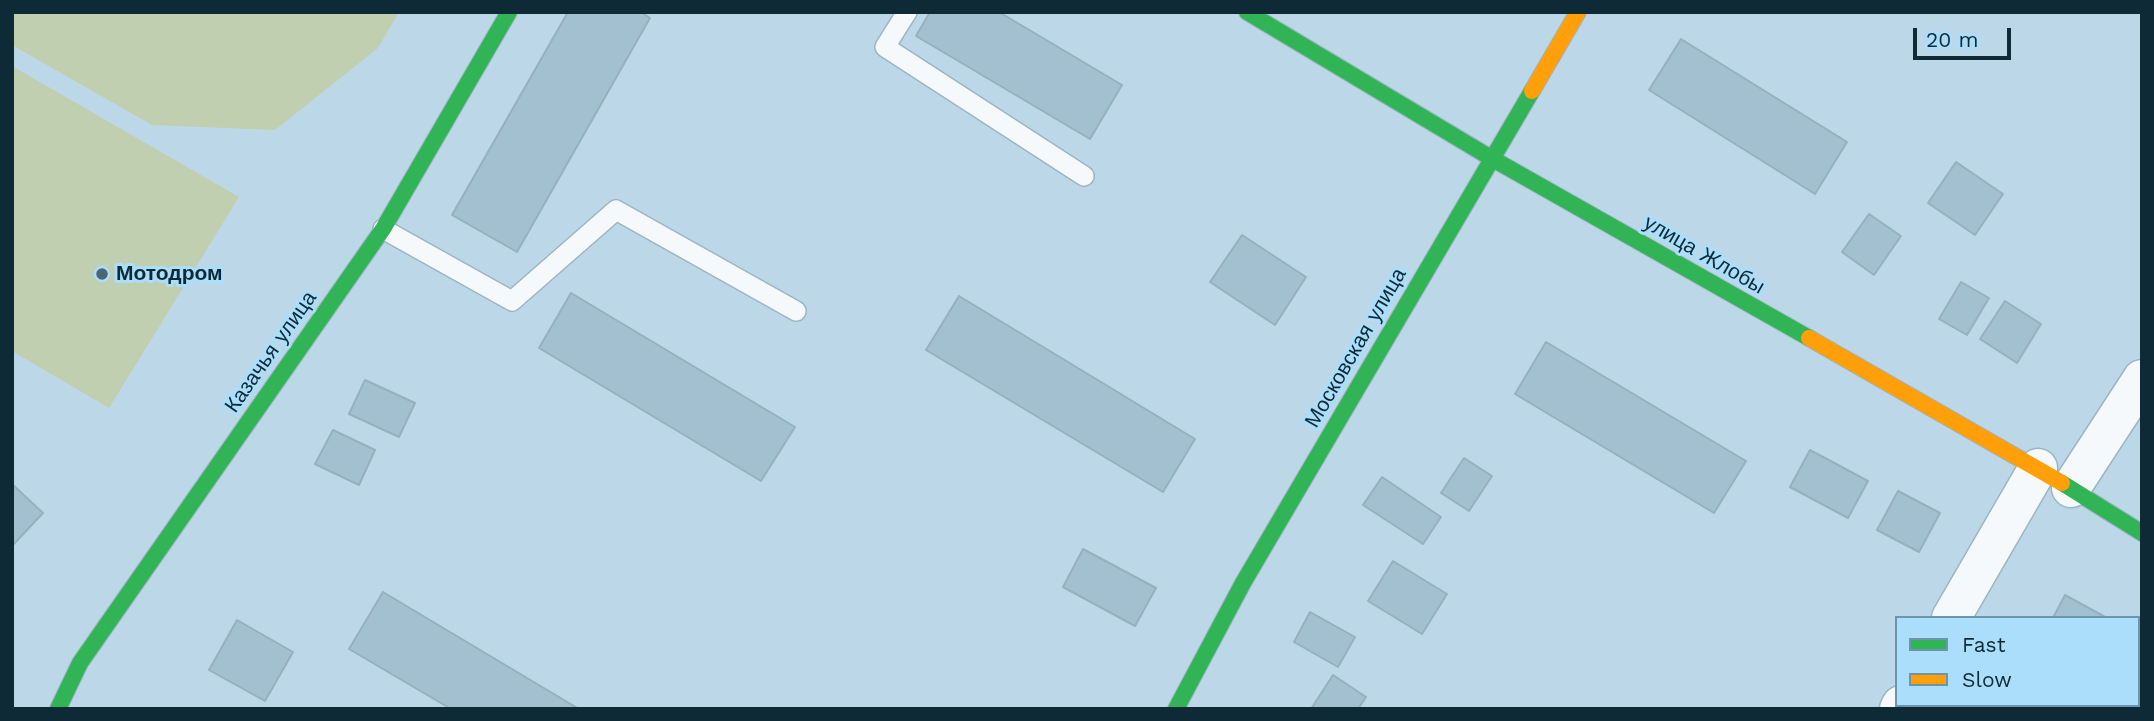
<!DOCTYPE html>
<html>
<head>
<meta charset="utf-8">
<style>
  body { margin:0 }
  #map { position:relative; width:2154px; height:721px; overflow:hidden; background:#bcd8e8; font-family:"Work Sans",sans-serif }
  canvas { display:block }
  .frame { position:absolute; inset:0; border:14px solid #0e2a37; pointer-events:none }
  .legend { position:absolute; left:1895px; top:616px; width:245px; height:91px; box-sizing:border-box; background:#aadefa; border:2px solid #6c96ac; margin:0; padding:9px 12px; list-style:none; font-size:21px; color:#0e2a37 }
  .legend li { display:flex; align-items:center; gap:14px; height:35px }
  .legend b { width:35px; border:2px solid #6c96ac }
  .scale { position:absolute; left:1913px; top:28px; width:98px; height:32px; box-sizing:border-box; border:4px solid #0e2a37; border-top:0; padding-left:9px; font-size:21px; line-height:24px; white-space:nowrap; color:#0e2a37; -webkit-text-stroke:5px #aadefa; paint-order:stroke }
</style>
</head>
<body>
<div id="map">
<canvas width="2154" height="721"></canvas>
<div class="frame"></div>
<ul class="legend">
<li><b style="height:9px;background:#30b455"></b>Fast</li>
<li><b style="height:9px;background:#ff9f0a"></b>Slow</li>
</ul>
<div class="scale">20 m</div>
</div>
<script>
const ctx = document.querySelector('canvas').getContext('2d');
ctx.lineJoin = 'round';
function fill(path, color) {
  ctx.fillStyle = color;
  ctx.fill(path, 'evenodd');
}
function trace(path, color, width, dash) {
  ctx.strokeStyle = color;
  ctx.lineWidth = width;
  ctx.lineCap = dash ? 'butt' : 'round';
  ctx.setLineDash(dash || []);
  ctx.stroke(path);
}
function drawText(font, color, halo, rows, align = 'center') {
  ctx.font = font + ' "Work Sans",sans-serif';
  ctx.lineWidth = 6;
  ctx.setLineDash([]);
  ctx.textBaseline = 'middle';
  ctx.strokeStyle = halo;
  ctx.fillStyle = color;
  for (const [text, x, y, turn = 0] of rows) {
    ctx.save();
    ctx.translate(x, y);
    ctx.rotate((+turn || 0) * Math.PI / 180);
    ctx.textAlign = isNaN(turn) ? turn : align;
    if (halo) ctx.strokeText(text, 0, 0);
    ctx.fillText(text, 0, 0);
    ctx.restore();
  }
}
const green = new Path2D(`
  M12,12H399L378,48L275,130L152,125L12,45Z
  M12,66L239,197L109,408L12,351Z`);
const building = new Path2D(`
  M568,12H641L650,18L517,252L452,215Z
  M930,12H999L1122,85L1090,139L916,36Z
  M1681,39L1847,142L1815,194L1649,90Z
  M1956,162L2003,194L1975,235L1928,203Z
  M1869,214L1901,236L1874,275L1842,252Z
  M1242,235L1306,277L1275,325L1210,282Z
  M1961,282L1989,298L1967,335L1939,319Z
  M571,293L795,427L761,481L539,348Z
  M959,296L1195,439L1163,492L926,350Z
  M2005,301L2041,324L2017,363L1980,339Z
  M1546,342L1746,461L1714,513L1515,394Z
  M365,380L415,403L399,437L349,414Z
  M333,430L375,450L359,485L315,464Z
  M1810,450L1868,481L1848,518L1790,487Z
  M1464,458L1492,476L1469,511L1441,493Z
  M1382,477L1441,517L1423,544L1363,505Z
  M13,485L43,513L12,546V486Z
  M1898,491L1940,513L1919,552L1877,530Z
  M1083,549L1156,588L1135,626L1063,587Z
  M1393,561L1447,594L1422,634L1368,601Z
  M383,592L579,709H451L349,649Z
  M2065,595L2107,618H2053Z
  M1310,612L1355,637L1338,667L1294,642Z
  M237,620L293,652L265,701L209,670Z
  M1333,675L1366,697L1358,709H1311Z
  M1971,705H2031L2029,709H1969Z`);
const lane = new Path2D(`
  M907,12L885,47L1084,176
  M383,229L512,301L616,210L796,311`);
const street = new Path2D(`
  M2071,488L2142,379
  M1951,618L2038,468
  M1899,709L1901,705`);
const fast = new Path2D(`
  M1247,12L1491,158L1809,338
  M2062,483L2142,533
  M58,709L80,663L383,229L509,12
  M1176,709L1243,583L1532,91`);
const slow = new Path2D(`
  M1532,91L1578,12
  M1809,338L2062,483`);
const markers = [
  [102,274,7,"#4b6775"]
];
const streetNames = [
  ["улица Жлобы",1704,255,30],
  ["Московская улица",1356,348,-60],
  ["Казачья улица",271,352,-55]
];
const poiNames = [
  ["Мотодром",116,274]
];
fill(green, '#bfcfaf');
fill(building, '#a3c0d1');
trace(building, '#97b0bd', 2);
trace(lane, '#9cb5c3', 22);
trace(street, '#9cb5c3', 41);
trace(fast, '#9cb5c3', 18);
trace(slow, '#9cb5c3', 18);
trace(lane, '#f5f9fc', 19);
trace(street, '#f5f9fc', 38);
trace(fast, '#30b455', 16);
trace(slow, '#ff9f0a', 16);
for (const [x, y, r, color] of markers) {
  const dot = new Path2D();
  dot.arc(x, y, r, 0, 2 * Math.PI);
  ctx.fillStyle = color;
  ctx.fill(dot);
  trace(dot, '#aadefa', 2.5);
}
drawText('21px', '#0e2a37', '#aadefa', streetNames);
drawText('bold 21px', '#0e2a37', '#aadefa', poiNames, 'left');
</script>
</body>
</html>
